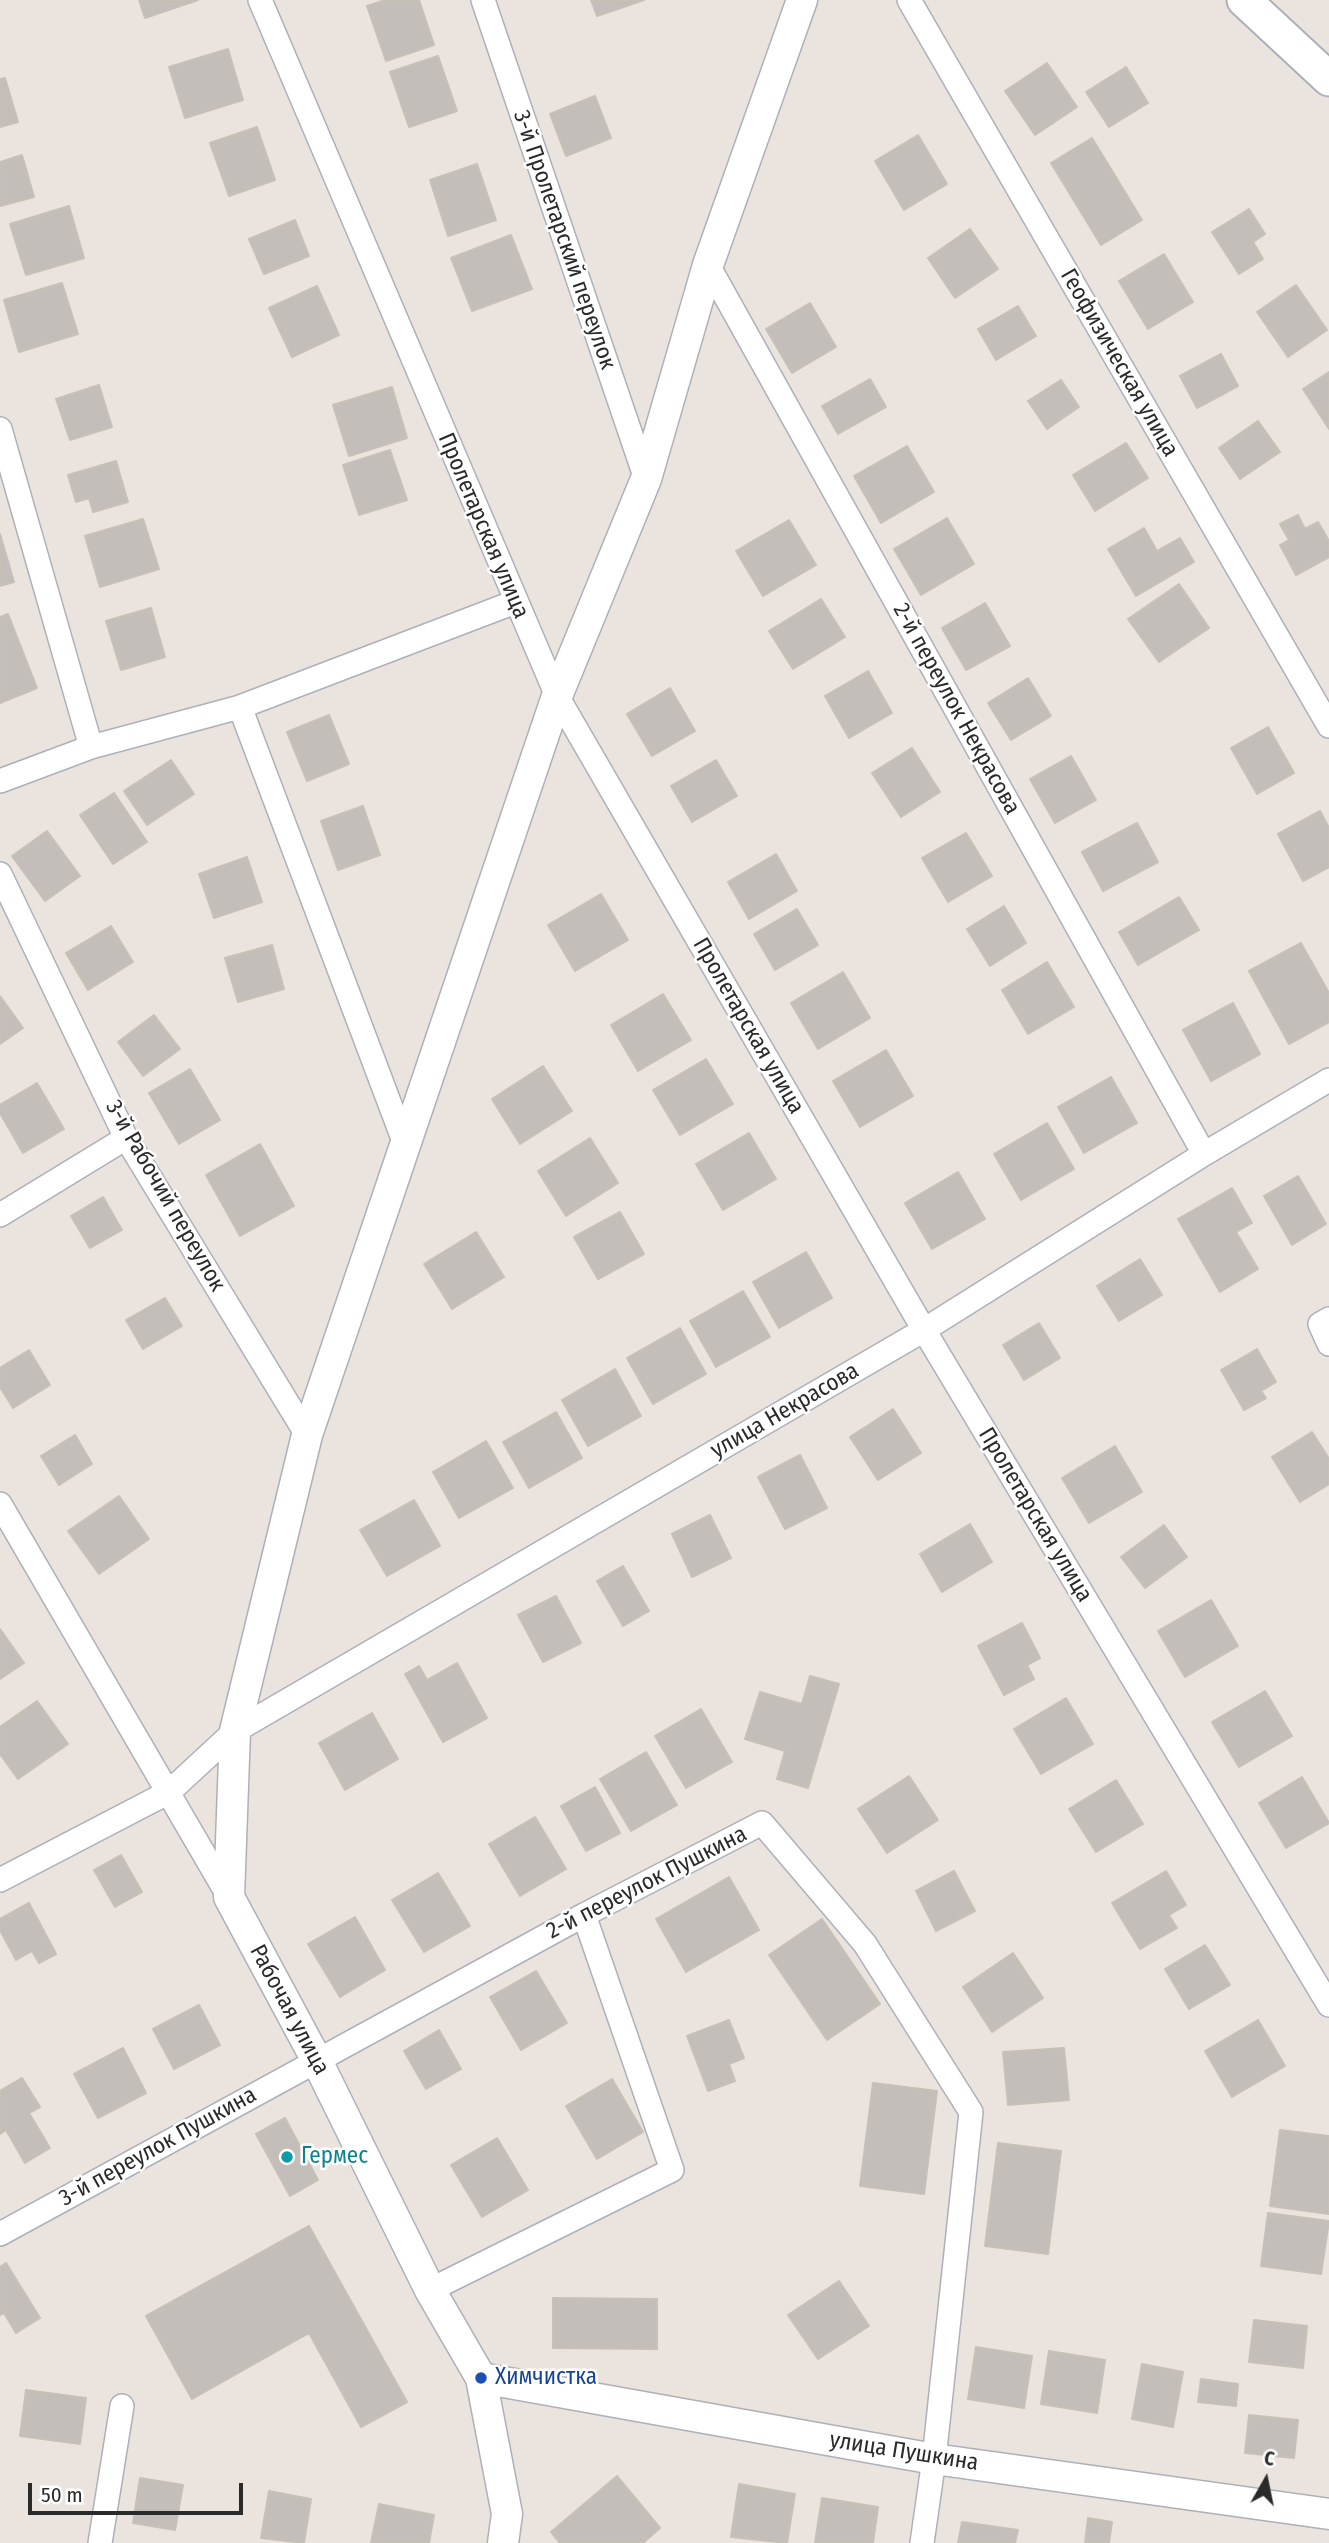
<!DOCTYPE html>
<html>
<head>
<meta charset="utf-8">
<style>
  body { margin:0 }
  #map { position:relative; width:1329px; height:2543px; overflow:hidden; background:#ebe4de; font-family:"Fira Sans Condensed",sans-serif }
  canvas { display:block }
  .north { position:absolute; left:1231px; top:2445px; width:70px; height:70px; -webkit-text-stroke:5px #fff; paint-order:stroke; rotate:9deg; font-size:19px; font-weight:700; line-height:28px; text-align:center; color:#2a2a2a }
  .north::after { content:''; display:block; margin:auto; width:24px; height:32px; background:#2a2a2a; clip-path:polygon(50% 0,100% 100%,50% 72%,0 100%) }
  .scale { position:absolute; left:28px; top:2483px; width:215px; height:32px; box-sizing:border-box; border:4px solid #2a2a2a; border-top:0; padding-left:9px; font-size:21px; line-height:24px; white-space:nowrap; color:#2a2a2a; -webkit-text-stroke:5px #fff; paint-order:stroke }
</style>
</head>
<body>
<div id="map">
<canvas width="1329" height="2543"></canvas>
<div class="north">С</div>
<div class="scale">50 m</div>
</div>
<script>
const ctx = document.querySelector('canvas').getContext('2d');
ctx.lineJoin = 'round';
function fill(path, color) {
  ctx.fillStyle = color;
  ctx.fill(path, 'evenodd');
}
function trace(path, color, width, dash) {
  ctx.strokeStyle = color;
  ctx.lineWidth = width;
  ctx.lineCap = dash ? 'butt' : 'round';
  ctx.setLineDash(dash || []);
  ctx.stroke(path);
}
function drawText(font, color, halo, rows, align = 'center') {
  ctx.font = font + ' "Fira Sans Condensed",sans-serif';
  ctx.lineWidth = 5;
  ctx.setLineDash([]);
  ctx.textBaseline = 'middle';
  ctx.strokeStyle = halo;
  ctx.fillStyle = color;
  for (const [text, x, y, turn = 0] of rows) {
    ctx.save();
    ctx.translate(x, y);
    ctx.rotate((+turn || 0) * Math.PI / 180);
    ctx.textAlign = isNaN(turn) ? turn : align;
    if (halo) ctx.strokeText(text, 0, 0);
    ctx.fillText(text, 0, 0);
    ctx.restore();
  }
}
const building = new Path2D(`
  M139,0H198L145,18Z
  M385,0H419L434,45L386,61L367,6Z
  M591,0H644L597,16Z
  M228,49L243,100L185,118L169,67Z
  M438,56L457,111L409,127L390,72Z
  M1047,63L1077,107L1035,135L1005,91Z
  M1126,67L1148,103L1109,127L1086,92Z
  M5,78L18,122L0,127V79Z
  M595,96L611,138L566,156L550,114Z
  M257,127L275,180L229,196L210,143Z
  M918,135L947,184L904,210L875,161Z
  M1092,138L1142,220L1101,245L1051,163Z
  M22,155L34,197L0,206V162Z
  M477,164L496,220L448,236L430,180Z
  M69,206L84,258L26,275L10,224Z
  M1249,209L1265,234L1253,242L1263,259L1239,274L1212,232Z
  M295,220L309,256L264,274L249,239Z
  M970,229L998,269L955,298L928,258Z
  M511,235L532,289L472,311L451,258Z
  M1164,254L1193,302L1148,329L1119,281Z
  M62,283L78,334L19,352L4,300Z
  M1296,285L1327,330L1288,357L1257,312Z
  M317,286L339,335L292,357L269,308Z
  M810,303L836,347L792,373L766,329Z
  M1018,306L1036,336L996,360L978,329Z
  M1221,354L1238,386L1197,408L1180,376Z
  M1329,372V429L1303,389Z
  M870,379L886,407L838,434L822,406Z
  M1061,380L1079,407L1047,429L1028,401Z
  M99,385L112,427L70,440L56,399Z
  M392,387L407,438L349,456L333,405Z
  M1258,421L1280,452L1240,479L1219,448Z
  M1126,443L1148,478L1095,511L1073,475Z
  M907,446L934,492L881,523L854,476Z
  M390,450L407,500L359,515L343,465Z
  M116,461L128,502L93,512L89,498L76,502L68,475Z
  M1298,515L1305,529L1318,522L1329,541V557L1296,575L1280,545L1289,540L1280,524Z
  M947,518L974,564L921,595L894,549Z
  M143,519L159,569L100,587L85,536Z
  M789,520L816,565L763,596L736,551Z
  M1144,528L1157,551L1180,538L1194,562L1136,596L1108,549Z
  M0,534L14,582L0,586Z
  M1179,584L1209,628L1159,662L1128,619Z
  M821,599L845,637L793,669L769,631Z
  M985,603L1010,646L966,670L942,628Z
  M151,608L165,657L121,670L106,621Z
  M8,614L37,688L0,703V617Z
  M868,671L892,713L849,738L825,696Z
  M1028,678L1051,716L1011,740L988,703Z
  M670,688L695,731L652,756L627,714Z
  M329,715L349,764L307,781L287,732Z
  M1268,727L1294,773L1257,794L1231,748Z
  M912,748L940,792L901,817L872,773Z
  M1071,756L1096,800L1055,823L1030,779Z
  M171,760L194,794L147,825L124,791Z
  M716,760L737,796L692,822L671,786Z
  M114,793L147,842L113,864L80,815Z
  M363,806L380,855L338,870L321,821Z
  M1320,811L1329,828V867L1303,881L1278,834Z
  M1137,823L1158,862L1103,891L1082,852Z
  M47,831L80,876L45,901L12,856Z
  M966,833L992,876L948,902L922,858Z
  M776,854L797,891L749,919L728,882Z
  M247,857L262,902L214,918L199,874Z
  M601,894L628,940L575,971L548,925Z
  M1179,897L1199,930L1138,965L1119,932Z
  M1004,906L1026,943L990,966L967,929Z
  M797,909L818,945L775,970L754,934Z
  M111,926L133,962L88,990L66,953Z
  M1301,943L1329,993V1022L1289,1044L1249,971Z
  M272,945L284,989L238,1002L225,958Z
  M1047,962L1074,1007L1028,1034L1002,990Z
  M843,972L870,1018L818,1049L791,1003Z
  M663,994L691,1040L638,1071L611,1025Z
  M0,996L23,1028L0,1044Z
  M1233,1003L1260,1054L1211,1081L1183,1030Z
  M154,1015L180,1049L143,1076L118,1042Z
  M886,1050L913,1096L860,1127L833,1081Z
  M706,1059L733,1104L680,1135L653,1090Z
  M543,1066L572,1111L520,1144L492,1099Z
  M190,1069L220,1120L179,1144L149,1093Z
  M1111,1077L1137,1123L1084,1153L1058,1107Z
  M37,1083L64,1129L23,1153L0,1113V1105Z
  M1047,1123L1074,1169L1021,1200L994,1154Z
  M749,1133L776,1179L723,1210L696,1164Z
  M590,1138L618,1183L566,1216L538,1171Z
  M260,1144L294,1206L240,1236L206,1175Z
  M958,1172L985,1219L932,1249L905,1203Z
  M1298,1176L1326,1224L1292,1245L1264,1196Z
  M1232,1188L1252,1223L1236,1232L1258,1269L1220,1292L1178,1219Z
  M103,1197L122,1230L90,1248L71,1216Z
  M620,1212L644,1254L598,1279L574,1237Z
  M476,1232L504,1277L452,1309L424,1264Z
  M806,1252L832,1298L779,1328L753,1282Z
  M1140,1259L1162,1295L1119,1321L1097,1286Z
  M743,1291L770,1337L716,1367L690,1321Z
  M165,1298L182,1326L143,1349L126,1320Z
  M1039,1323L1060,1358L1024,1380L1003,1345Z
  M680,1328L706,1374L653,1404L627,1358Z
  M1257,1349L1276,1382L1261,1391L1266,1398L1244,1410L1221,1370Z
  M29,1350L50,1385L13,1408L0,1387V1368Z
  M615,1369L641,1416L588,1446L562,1400Z
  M893,1409L921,1453L878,1480L850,1437Z
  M556,1412L582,1458L529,1488L503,1442Z
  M1312,1432L1329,1459V1484L1300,1502L1272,1457Z
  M75,1435L92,1464L59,1485L41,1456Z
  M486,1441L513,1488L459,1518L433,1472Z
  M1115,1446L1142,1492L1089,1523L1062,1478Z
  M800,1455L827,1508L785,1529L758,1477Z
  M119,1496L149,1539L99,1574L68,1531Z
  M414,1500L440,1546L387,1576L360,1530Z
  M710,1515L731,1558L692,1577L672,1534Z
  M970,1524L992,1562L942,1592L920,1554Z
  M1164,1525L1187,1557L1145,1588L1121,1557Z
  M623,1566L649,1611L623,1626L597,1581Z
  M556,1596L581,1643L543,1662L518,1615Z
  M1211,1600L1238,1646L1185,1677L1158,1631Z
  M1022,1623L1040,1658L1027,1665L1034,1679L1004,1695L978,1646Z
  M0,1629L24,1663L0,1679Z
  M457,1663L487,1718L443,1742L405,1674L419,1666L427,1680Z
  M810,1676L839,1684L808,1788L777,1779L785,1751L745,1739L760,1692L802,1704Z
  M1265,1691L1292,1736L1239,1767L1212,1722Z
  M1066,1698L1093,1744L1041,1774L1014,1729Z
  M37,1701L68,1744L18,1779L0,1754V1727Z
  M701,1709L732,1762L686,1788L655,1736Z
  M372,1713L398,1759L345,1790L319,1743Z
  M646,1752L677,1805L631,1831L600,1779Z
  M909,1776L938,1820L887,1853L858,1809Z
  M1302,1777L1329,1823L1286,1848L1259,1803Z
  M1116,1780L1143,1824L1096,1852L1069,1809Z
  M595,1787L620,1833L586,1851L561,1806Z
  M535,1817L566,1869L520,1896L489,1844Z
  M121,1855L142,1892L115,1907L94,1870Z
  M954,1871L975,1911L936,1931L916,1891Z
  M1166,1871L1186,1905L1169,1915L1177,1928L1140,1949L1112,1903Z
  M438,1873L470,1926L424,1952L392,1900Z
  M729,1877L759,1930L686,1972L656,1919Z
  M29,1903L56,1954L39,1963L32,1951L16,1960L0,1930V1919Z
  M355,1917L385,1970L340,1997L308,1944Z
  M822,1919L880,2004L827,2040L769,1955Z
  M1205,1945L1230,1985L1189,2009L1165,1969Z
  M1013,1953L1043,1998L992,2032L963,1987Z
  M536,1971L567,2023L521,2050L490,1997Z
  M199,2005L220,2045L174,2069L153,2029Z
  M729,2020L744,2058L729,2064L735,2081L708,2091L687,2036Z
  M1258,2020L1285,2066L1232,2097L1205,2051Z
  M439,2030L461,2069L426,2089L404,2051Z
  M123,2048L146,2093L98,2118L74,2074Z
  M1064,2048L1069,2100L1008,2105L1003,2052Z
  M22,2078L40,2107L29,2113L50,2148L25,2163L6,2130L0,2134V2091Z
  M612,2079L643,2132L597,2159L566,2106Z
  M873,2083L937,2091L924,2194L860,2186Z
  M285,2118L318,2180L290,2196L256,2134Z
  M1280,2130L1329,2136V2214L1270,2206Z
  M497,2138L528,2190L482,2217L451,2165Z
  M998,2143L1061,2151L1048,2254L985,2246Z
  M1268,2213L1329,2221L1321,2274L1261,2266Z
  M309,2226L407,2402L361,2427L309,2333L192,2399L146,2316Z
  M6,2263L40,2318L16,2333L4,2313L0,2315V2267Z
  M839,2281L869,2326L818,2359L788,2315Z
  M553,2298L657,2299V2349L553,2348Z
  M1254,2320L1307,2326L1303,2368L1249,2362Z
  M976,2347L1032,2356L1024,2408L968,2399Z
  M1049,2351L1105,2360L1097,2413L1041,2404Z
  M1142,2364L1183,2372L1173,2427L1132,2419Z
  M1201,2379L1238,2384L1236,2406L1198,2402Z
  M26,2390L86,2398L80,2444L20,2436Z
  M1249,2415L1298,2420L1294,2458L1245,2453Z
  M617,2476L660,2528L643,2543H560L551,2532Z
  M140,2478L183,2485L175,2530L133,2523Z
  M739,2484L795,2494L787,2543L731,2537Z
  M269,2491L311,2499L304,2543L261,2538Z
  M822,2498L878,2507L873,2543H815Z
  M379,2504L434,2515L429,2543H371Z
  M1088,2518L1112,2522L1109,2543H1085Z
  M962,2522L1018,2530L1015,2543H958Z`);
const minor = new Path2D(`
  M260,0L557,696L924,1330L1329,2005
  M483,0L646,479
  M909,0L1329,726
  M708,265L1204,1154
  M0,429L91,747
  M240,707L405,1144
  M0,781L91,747L240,707L515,602
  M0,874L126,1138L307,1435
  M0,1215L126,1138
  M1329,1319L1320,1324L1329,1344
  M0,1504L229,1897
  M0,1880L169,1792L235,1731L924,1330L1204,1154L1329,1080
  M0,2234L584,1915L762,1823L865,1944L971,2112L934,2459L922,2543
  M430,2290L672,2170L584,1915
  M100,2543L122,2406`);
const tertiary = new Path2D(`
  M481,2378L934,2459L1329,2514
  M503,2543L507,2514L481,2378L430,2290L316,2059L229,1897L235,1731L307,1435L557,696L646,479L708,265L802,0`);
const secondary = new Path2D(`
  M1244,0L1329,79`);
const markers = [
  [287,2157,7,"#0f9aa8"],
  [481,2378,7,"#1a4fb4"]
];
const streetNames = [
  ["3-й Пролетарский переулок",564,240,71],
  ["Геофизическая улица",1119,363,60],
  ["Пролетарская улица",483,526,67],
  ["2-й переулок Некрасова",956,709,61],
  ["Пролетарская улица",748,1026,60],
  ["3-й Рабочий переулок",165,1196,60],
  ["улица Некрасова",785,1411,-30],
  ["Пролетарская улица",1035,1515,59],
  ["2-й переулок Пушкина",647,1883,-27],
  ["Рабочая улица",289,2010,62],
  ["3-й переулок Пушкина",158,2147,-29],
  ["улица Пушкина",904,2452,9]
];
const cultureNames = [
  ["Гермес",301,2157]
];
const transitNames = [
  ["Химчистка",495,2378]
];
fill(building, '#c3beba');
trace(building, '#c6c0b7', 2);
trace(minor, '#aeb0b9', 26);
trace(tertiary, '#aeb0b9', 33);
trace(secondary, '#aeb0b9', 37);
trace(minor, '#fff', 23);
trace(tertiary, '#fff', 30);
trace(secondary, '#fff', 33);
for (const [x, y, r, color] of markers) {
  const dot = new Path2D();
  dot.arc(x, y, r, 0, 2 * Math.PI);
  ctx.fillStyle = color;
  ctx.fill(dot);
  trace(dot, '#fff', 2.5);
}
drawText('23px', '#2a2a2a', '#fff', streetNames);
drawText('23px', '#0d838f', '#fff', cultureNames, 'left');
drawText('23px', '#164399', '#fff', transitNames, 'left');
</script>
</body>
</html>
